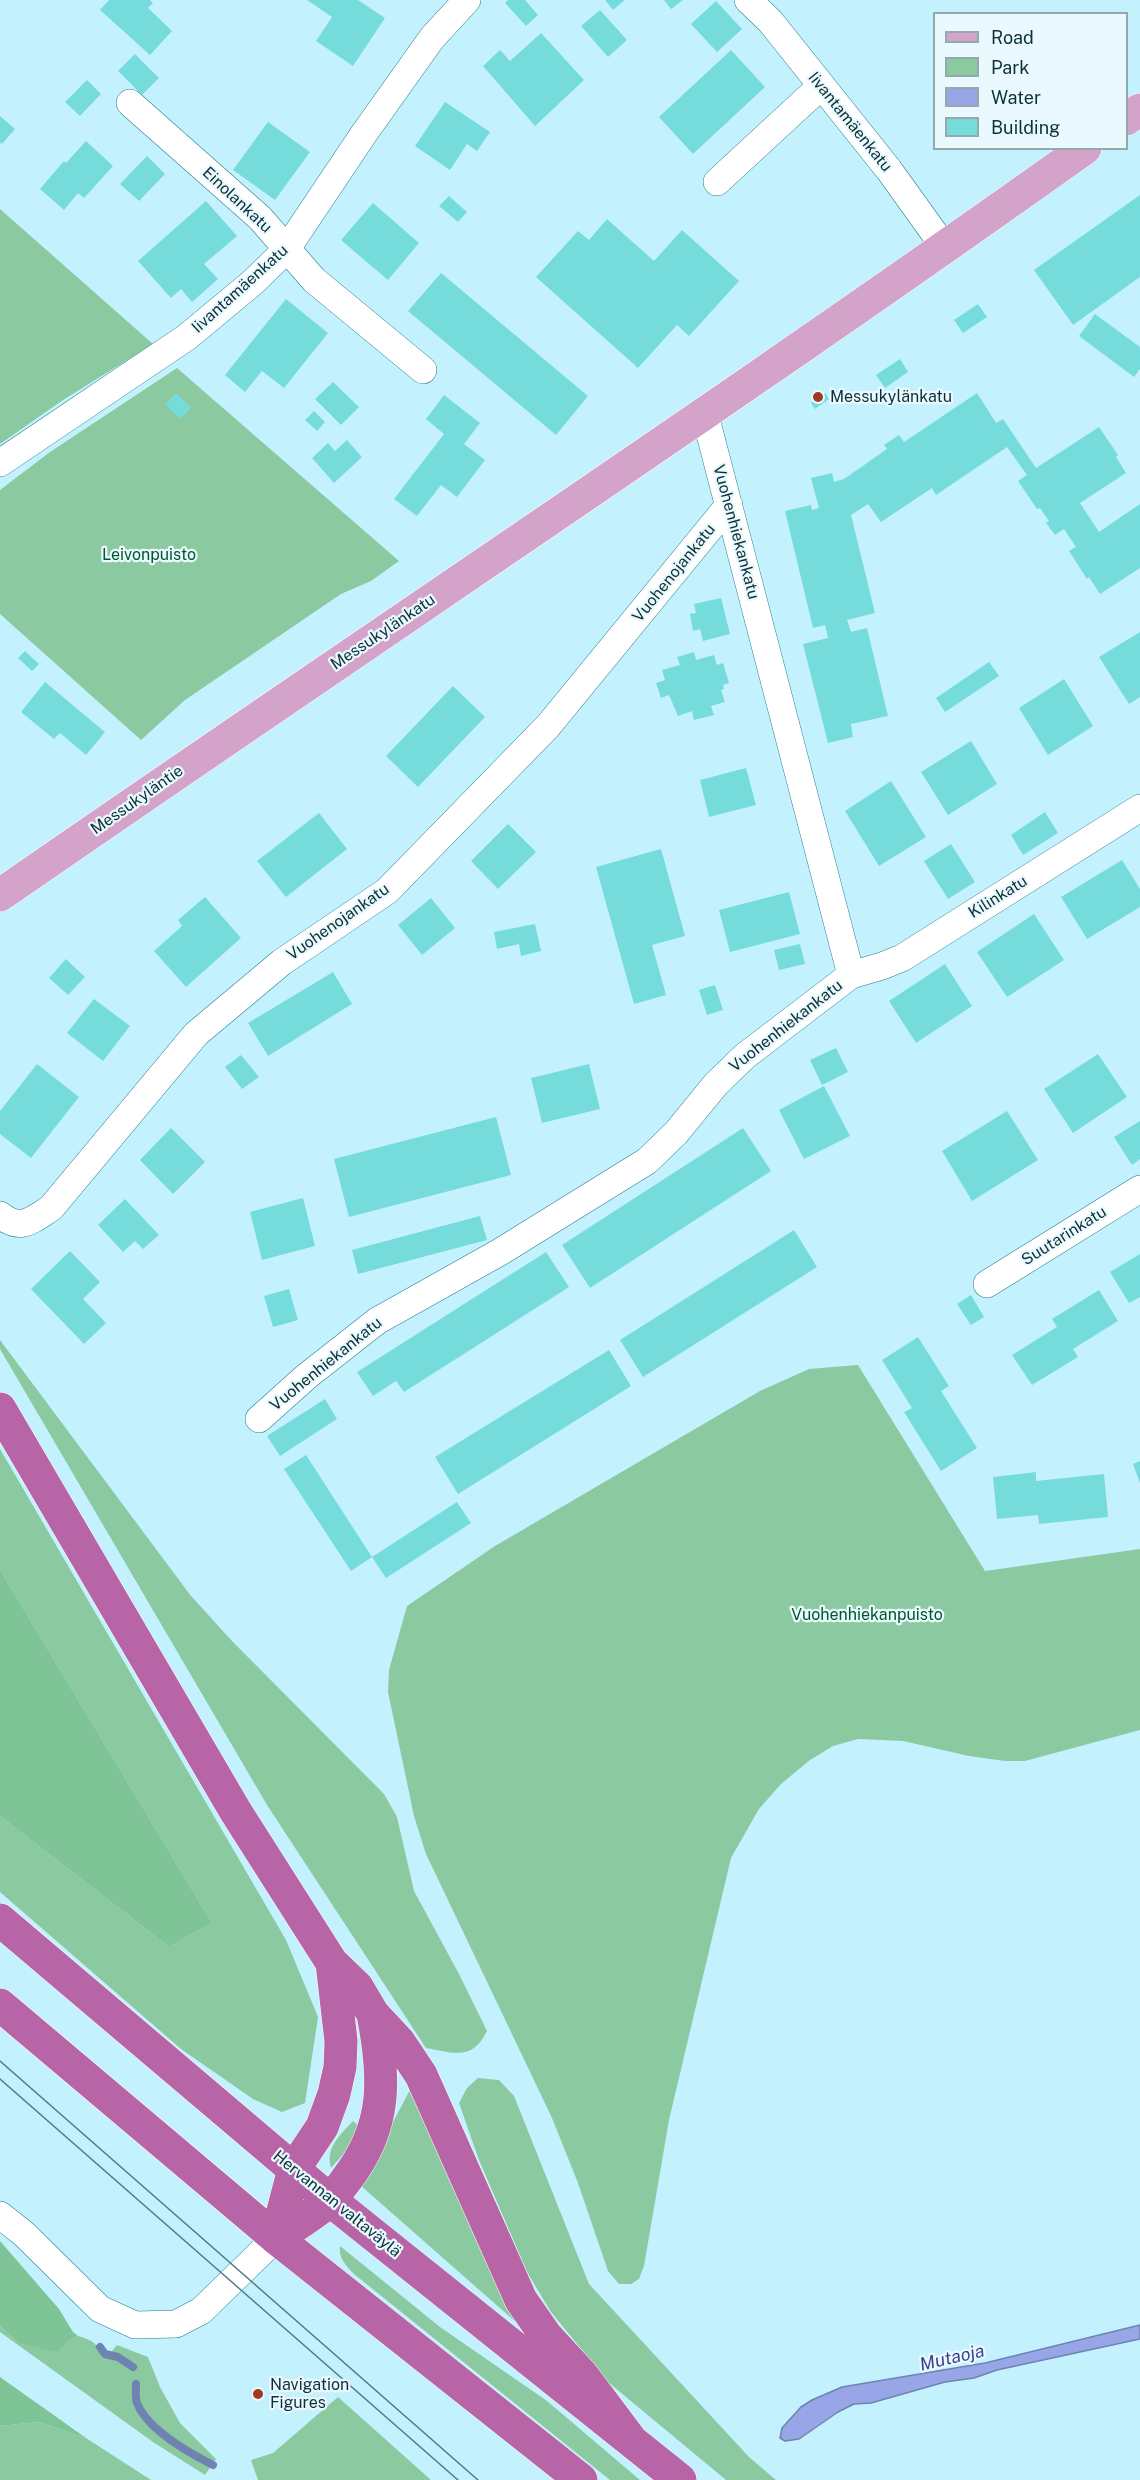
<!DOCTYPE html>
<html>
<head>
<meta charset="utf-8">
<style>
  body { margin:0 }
  #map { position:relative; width:1140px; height:2480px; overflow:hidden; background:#c3f2fe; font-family:"Public Sans",sans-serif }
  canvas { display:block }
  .legend { position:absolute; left:933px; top:12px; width:195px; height:138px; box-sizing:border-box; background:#eaf9fd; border:2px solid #92a9ae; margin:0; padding:8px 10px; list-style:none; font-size:18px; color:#0d3038 }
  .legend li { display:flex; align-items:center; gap:12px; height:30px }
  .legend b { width:30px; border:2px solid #92a9ae }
</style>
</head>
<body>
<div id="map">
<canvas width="1140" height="2480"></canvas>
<ul class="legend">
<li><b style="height:8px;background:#d4a3ca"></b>Road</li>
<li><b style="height:16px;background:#8bc9a0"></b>Park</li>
<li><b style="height:16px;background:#98a6e7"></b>Water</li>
<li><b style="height:16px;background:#76dcdb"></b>Building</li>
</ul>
</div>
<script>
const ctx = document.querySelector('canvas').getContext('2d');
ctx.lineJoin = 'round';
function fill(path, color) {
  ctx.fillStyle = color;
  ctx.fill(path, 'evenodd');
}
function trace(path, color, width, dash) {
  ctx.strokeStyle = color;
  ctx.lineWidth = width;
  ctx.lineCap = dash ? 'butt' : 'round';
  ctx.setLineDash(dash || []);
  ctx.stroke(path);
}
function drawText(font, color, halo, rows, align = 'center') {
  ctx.font = font + ' "Public Sans",sans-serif';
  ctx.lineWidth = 4.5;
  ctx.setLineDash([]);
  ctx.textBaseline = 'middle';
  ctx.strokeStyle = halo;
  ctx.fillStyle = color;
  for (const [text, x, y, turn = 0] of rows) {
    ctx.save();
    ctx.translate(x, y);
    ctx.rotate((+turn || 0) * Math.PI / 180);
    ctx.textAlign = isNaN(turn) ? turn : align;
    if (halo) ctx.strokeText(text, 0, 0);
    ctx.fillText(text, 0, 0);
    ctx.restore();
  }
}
const green = new Path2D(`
  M0,209L153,344L63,400L0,444Z
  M177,368L399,561L371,581L341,594L185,700L141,740L0,614V490L50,452Z
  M0,1340L191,1596L232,1641L384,1794L397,1817L414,1891L459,1974L487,2031C472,2061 455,2053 426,2048L267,1805L0,1349Z
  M858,1365L985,1571L1140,1549V1730L1025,1761H1005L969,1756L903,1741L858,1739L833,1746L810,1760L781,1784L759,1809L731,1858L669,2120L644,2266L639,2279L631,2284H619L608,2271L578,2183L552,2118L426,1854L414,1816L388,1692L389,1670L407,1606L495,1546L760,1391L809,1369Z
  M0,1449L286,1940L318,2017L305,2103L282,2112L253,2099L181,2049L0,1892V1816L169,1947L212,1923L0,1570Z
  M478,2078L499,2080L514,2096L589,2284L749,2457L776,2480H726L608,2382L551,2312L527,2272L479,2160L459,2103L467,2088Z
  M413,2084L518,2324L360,2185Z
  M353,2121L364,2131L331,2168C325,2148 340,2135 353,2121Z
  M340,2246L440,2327L547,2401L640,2480H610L354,2274C346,2266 338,2257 340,2246Z
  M0,2326L19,2343H66L78,2336C99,2342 94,2345 106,2358L117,2345L148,2357L160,2387L180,2423L216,2459L205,2475L153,2442L0,2332Z
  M338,2397L431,2480H258L251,2460L273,2453Z
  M39,2422L86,2438L151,2480H0V2426Z`);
const forest = new Path2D(`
  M0,1570L212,1923L169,1947L0,1816Z
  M0,2241L59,2309L73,2332L78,2336L66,2343L57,2352L19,2343L0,2326Z
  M0,2377L86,2438L39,2422L0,2426Z`);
const water = new Path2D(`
  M1140,2325V2339L997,2370L974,2378L945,2382L871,2403L854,2404L838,2412L799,2439L785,2441L780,2438L782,2428L801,2407L812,2400L842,2387L985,2363Z`);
const stream = new Path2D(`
  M100,2347L105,2354L118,2357L133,2367
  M136,2384C136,2391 135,2398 137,2403C147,2429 189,2453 213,2465`);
const building = new Path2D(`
  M109,0H150L153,3L148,8L172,31L150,55L100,10Z
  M307,0H358L385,18L353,66L316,41L332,17Z
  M508,0H525L538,15L526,26L505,3Z
  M605,0H625L613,10Z
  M664,0H683L671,9Z
  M716,1L742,29L717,52L691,24Z
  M600,10L627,40L608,57L581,26Z
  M541,33L584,80L535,126L483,66L500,50L510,61Z
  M731,50L765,87L693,154L659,117Z
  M135,54L159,78L142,95L118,71Z
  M87,80L101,94L80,116L65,102Z
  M445,102L490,132L477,151L467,144L450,170L415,146Z
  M0,116L15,129L2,144L0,142Z
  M268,122L310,152L275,200L233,170Z
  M86,141L113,166L84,198L78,193L64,210L40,189L64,161L66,163Z
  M147,156L165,174L139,201L120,184Z
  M1140,195V277L1073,325L1034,270Z
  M449,196L467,212L458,222L439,206Z
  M206,201L237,236L204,264L218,279L192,302L181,289L171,298L138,261Z
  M373,203L419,243L388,280L341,240Z
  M607,219L654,261L682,230L739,281L689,336L677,325L638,368L536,277L578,231L589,240Z
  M441,273L588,396L556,435L408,311Z
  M286,299L328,333L284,388L262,371L245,392L225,375Z
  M978,304L987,317L963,333L954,320Z
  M1095,314L1140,347V369L1134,377L1079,336Z
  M900,359L908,372L885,388L876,375Z
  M333,382L359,407L341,425L315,399Z
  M176,393L191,407L181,419L165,405Z
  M825,393L829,399L815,409L811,403Z
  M977,393L996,423L1003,419L1036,468L1099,427L1118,455L1116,457L1126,473L1080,503L1099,532L1140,504V568L1100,594L1089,577L1087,579L1069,551L1076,547L1064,529L1055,535L1046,523L1049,521L1040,508L1037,509L1018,481L1027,475L1007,447L936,495L932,488L881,522L868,504L851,515L875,613L847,620L851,632L867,628L888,716L851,724L853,737L828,743L803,644L828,638L825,625L813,628L785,511L811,505L812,510L819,508L811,478L832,473L834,482L844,479L887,449L884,445L899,435L904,442Z
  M444,395L480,423L464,444L485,460L457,497L441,485L417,516L394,499L444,434L426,419Z
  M314,411L325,422L317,431L305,420Z
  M347,440L362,457L334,483L312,458L328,443L335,451Z
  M721,598L730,634L703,641L700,629L693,631L690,614L696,613L694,604Z
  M1140,632V697L1129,704L1099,657Z
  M25,651L39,664L32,671L18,658Z
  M694,652L696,660L714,655L717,665L723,663L729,683L723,685L724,689L721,690L725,702L711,706L714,715L694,720L692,711L678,716L669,695L661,698L656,683L665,680L662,670L680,665L677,657Z
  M989,662L999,676L945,712L936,698Z
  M1064,679L1093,726L1048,755L1019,708Z
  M45,682L105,732L86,755L60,733L54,739L21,712Z
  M453,686L485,717L418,787L386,756Z
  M971,741L997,784L948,815L921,772Z
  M746,768L756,805L709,817L700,780Z
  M891,781L926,837L879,866L845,811Z
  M1045,812L1058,833L1023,855L1011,835Z
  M319,813L347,849L286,897L257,861Z
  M508,824L536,852L498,889L471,861Z
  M951,844L975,882L948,899L924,861Z
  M661,849L685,936L652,945L666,995L634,1004L596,867Z
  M1122,860L1140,889V907L1087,939L1061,897Z
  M789,892L800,934L730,952L719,910Z
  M205,897L241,938L186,987L154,951L182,926L178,920Z
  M431,898L455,928L422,955L398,925Z
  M1034,914L1064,960L1007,997L977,952Z
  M535,924L541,951L521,956L519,944L497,949L494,932Z
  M800,944L805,964L779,970L774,950Z
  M66,959L85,977L68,995L49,978Z
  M945,964L972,1006L916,1043L889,1001Z
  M333,972L352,1004L268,1056L248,1023Z
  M715,985L723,1010L707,1015L699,990Z
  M94,999L130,1026L103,1061L67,1033Z
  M836,1048L848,1072L822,1085L810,1060Z
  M1098,1054L1127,1097L1073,1133L1044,1089Z
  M241,1055L259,1077L242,1089L225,1067Z
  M37,1064L79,1097L31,1158L0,1134V1111Z
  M589,1064L600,1109L542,1123L531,1078Z
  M824,1086L850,1136L804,1159L779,1110Z
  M1007,1111L1038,1160L972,1201L942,1151Z
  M496,1117L511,1175L349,1217L334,1159Z
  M1140,1121V1159L1132,1165L1114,1137Z
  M171,1128L205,1162L173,1194L140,1160Z
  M743,1128L771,1171L590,1288L562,1245Z
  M303,1198L315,1246L262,1260L250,1212Z
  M125,1199L159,1235L143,1249L135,1241L123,1252L98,1225Z
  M480,1216L487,1240L358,1274L352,1250Z
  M794,1230L817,1267L643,1377L620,1340Z
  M70,1251L100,1282L83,1299L106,1323L84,1344L31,1289Z
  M546,1252L569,1287L404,1392L396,1381L373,1396L357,1372Z
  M1140,1254V1297L1129,1303L1110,1272Z
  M289,1289L298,1320L273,1327L264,1296Z
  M1099,1290L1118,1321L1073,1349L1078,1357L1032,1385L1012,1355L1057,1327L1052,1319Z
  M971,1295L984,1317L971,1325L957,1304Z
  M918,1337L949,1386L941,1391L977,1448L941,1471L904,1412L912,1408L882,1360Z
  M609,1350L631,1386L458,1494L435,1457Z
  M325,1399L337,1419L280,1456L267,1436Z
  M306,1455L372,1557L351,1571L284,1469Z
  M1140,1461V1483L1133,1464Z
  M1036,1472V1481L1104,1474L1108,1517L1039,1524L1038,1515L997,1519L993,1477Z
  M457,1502L471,1523L386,1578L372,1557Z`);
const street = new Path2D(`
  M748,0L770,21L889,170L945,248
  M130,103L260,218L314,280L423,370
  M717,182L821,86
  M0,463L187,337L252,283L286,250L363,135L432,38L467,0
  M851,975L882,966L902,958L1140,808
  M0,1215C21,1232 32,1220 51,1208L196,1034L282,962L387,891L548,726L729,505
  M987,1284L1140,1189
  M259,1419L307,1376L377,1321L500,1252L647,1161L676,1133L716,1084L745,1056L851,975L705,415
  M0,2215L24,2234L100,2309L135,2325L176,2324L201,2311L276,2238`);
const primary = new Path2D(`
  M1126,119L1140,110
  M0,895C361,645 727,403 1085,148`);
const highway = new Path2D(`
  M0,1409L236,1812L332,1963L357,1987L373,2014L399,2042L421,2075L521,2300L546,2336L582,2375L630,2439
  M0,1920L330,2200L680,2480
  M0,2005L276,2238L581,2480
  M276,2238L294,2169L322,2127L334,2094L340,2067L341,2041L332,1963
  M276,2238C294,2226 313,2215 329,2201C335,2195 341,2187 346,2180C388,2126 385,2077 373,2014`);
const tram = new Path2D(`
  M0,2061L478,2480
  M0,2079L458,2480`);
const markers = [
  [818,397,6,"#a23a20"],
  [258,2394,6,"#a23a20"]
];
const streetNames = [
  ["Iivantamäenkatu",850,122,51],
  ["Einolankatu",237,200,43],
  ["Iivantamäenkatu",240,289,-42],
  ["Vuohenhiekankatu",736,532,75],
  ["Vuohenojankatu",674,573,-51],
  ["Messukylänkatu",383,632,-34],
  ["Messukyläntie",137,800,-35],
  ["Kilinkatu",998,897,-32],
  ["Vuohenojankatu",338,922,-35],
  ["Vuohenhiekankatu",786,1026,-38],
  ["Suutarinkatu",1064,1236,-32],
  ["Vuohenhiekankatu",326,1364,-39],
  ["Hervannan valtaväylä",337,2204,39]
];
const poiNames = [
  ["Messukylänkatu",830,397],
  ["Navigation",270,2385],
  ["Figures",270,2403]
];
const parkNames = [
  ["Leivonpuisto",149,555],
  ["Vuohenhiekanpuisto",867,1615]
];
const waterNames = [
  ["Mutaoja",952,2358,-13]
];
fill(green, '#8bc9a0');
fill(forest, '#7fc497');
fill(water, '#98a6e7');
trace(water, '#6e83b2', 1.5);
trace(stream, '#6e83b2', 8);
fill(building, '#76dcdb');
trace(street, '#257c8e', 28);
trace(primary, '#fff', 34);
trace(highway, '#fff', 34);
trace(street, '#fff', 27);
trace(primary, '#d4a3ca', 33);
trace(highway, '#b765a6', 33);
trace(tram, '#537b84', 1.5);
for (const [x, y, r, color] of markers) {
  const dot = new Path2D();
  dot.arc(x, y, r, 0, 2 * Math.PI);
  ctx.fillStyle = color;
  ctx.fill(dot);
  trace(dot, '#eaf9fd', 2);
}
drawText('16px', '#0d3038', '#eaf9fd', streetNames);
drawText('16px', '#0d3038', '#eaf9fd', poiNames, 'left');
drawText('16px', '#005830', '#eaf9fd', parkNames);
drawText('italic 18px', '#3a428f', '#eaf9fd', waterNames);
</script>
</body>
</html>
